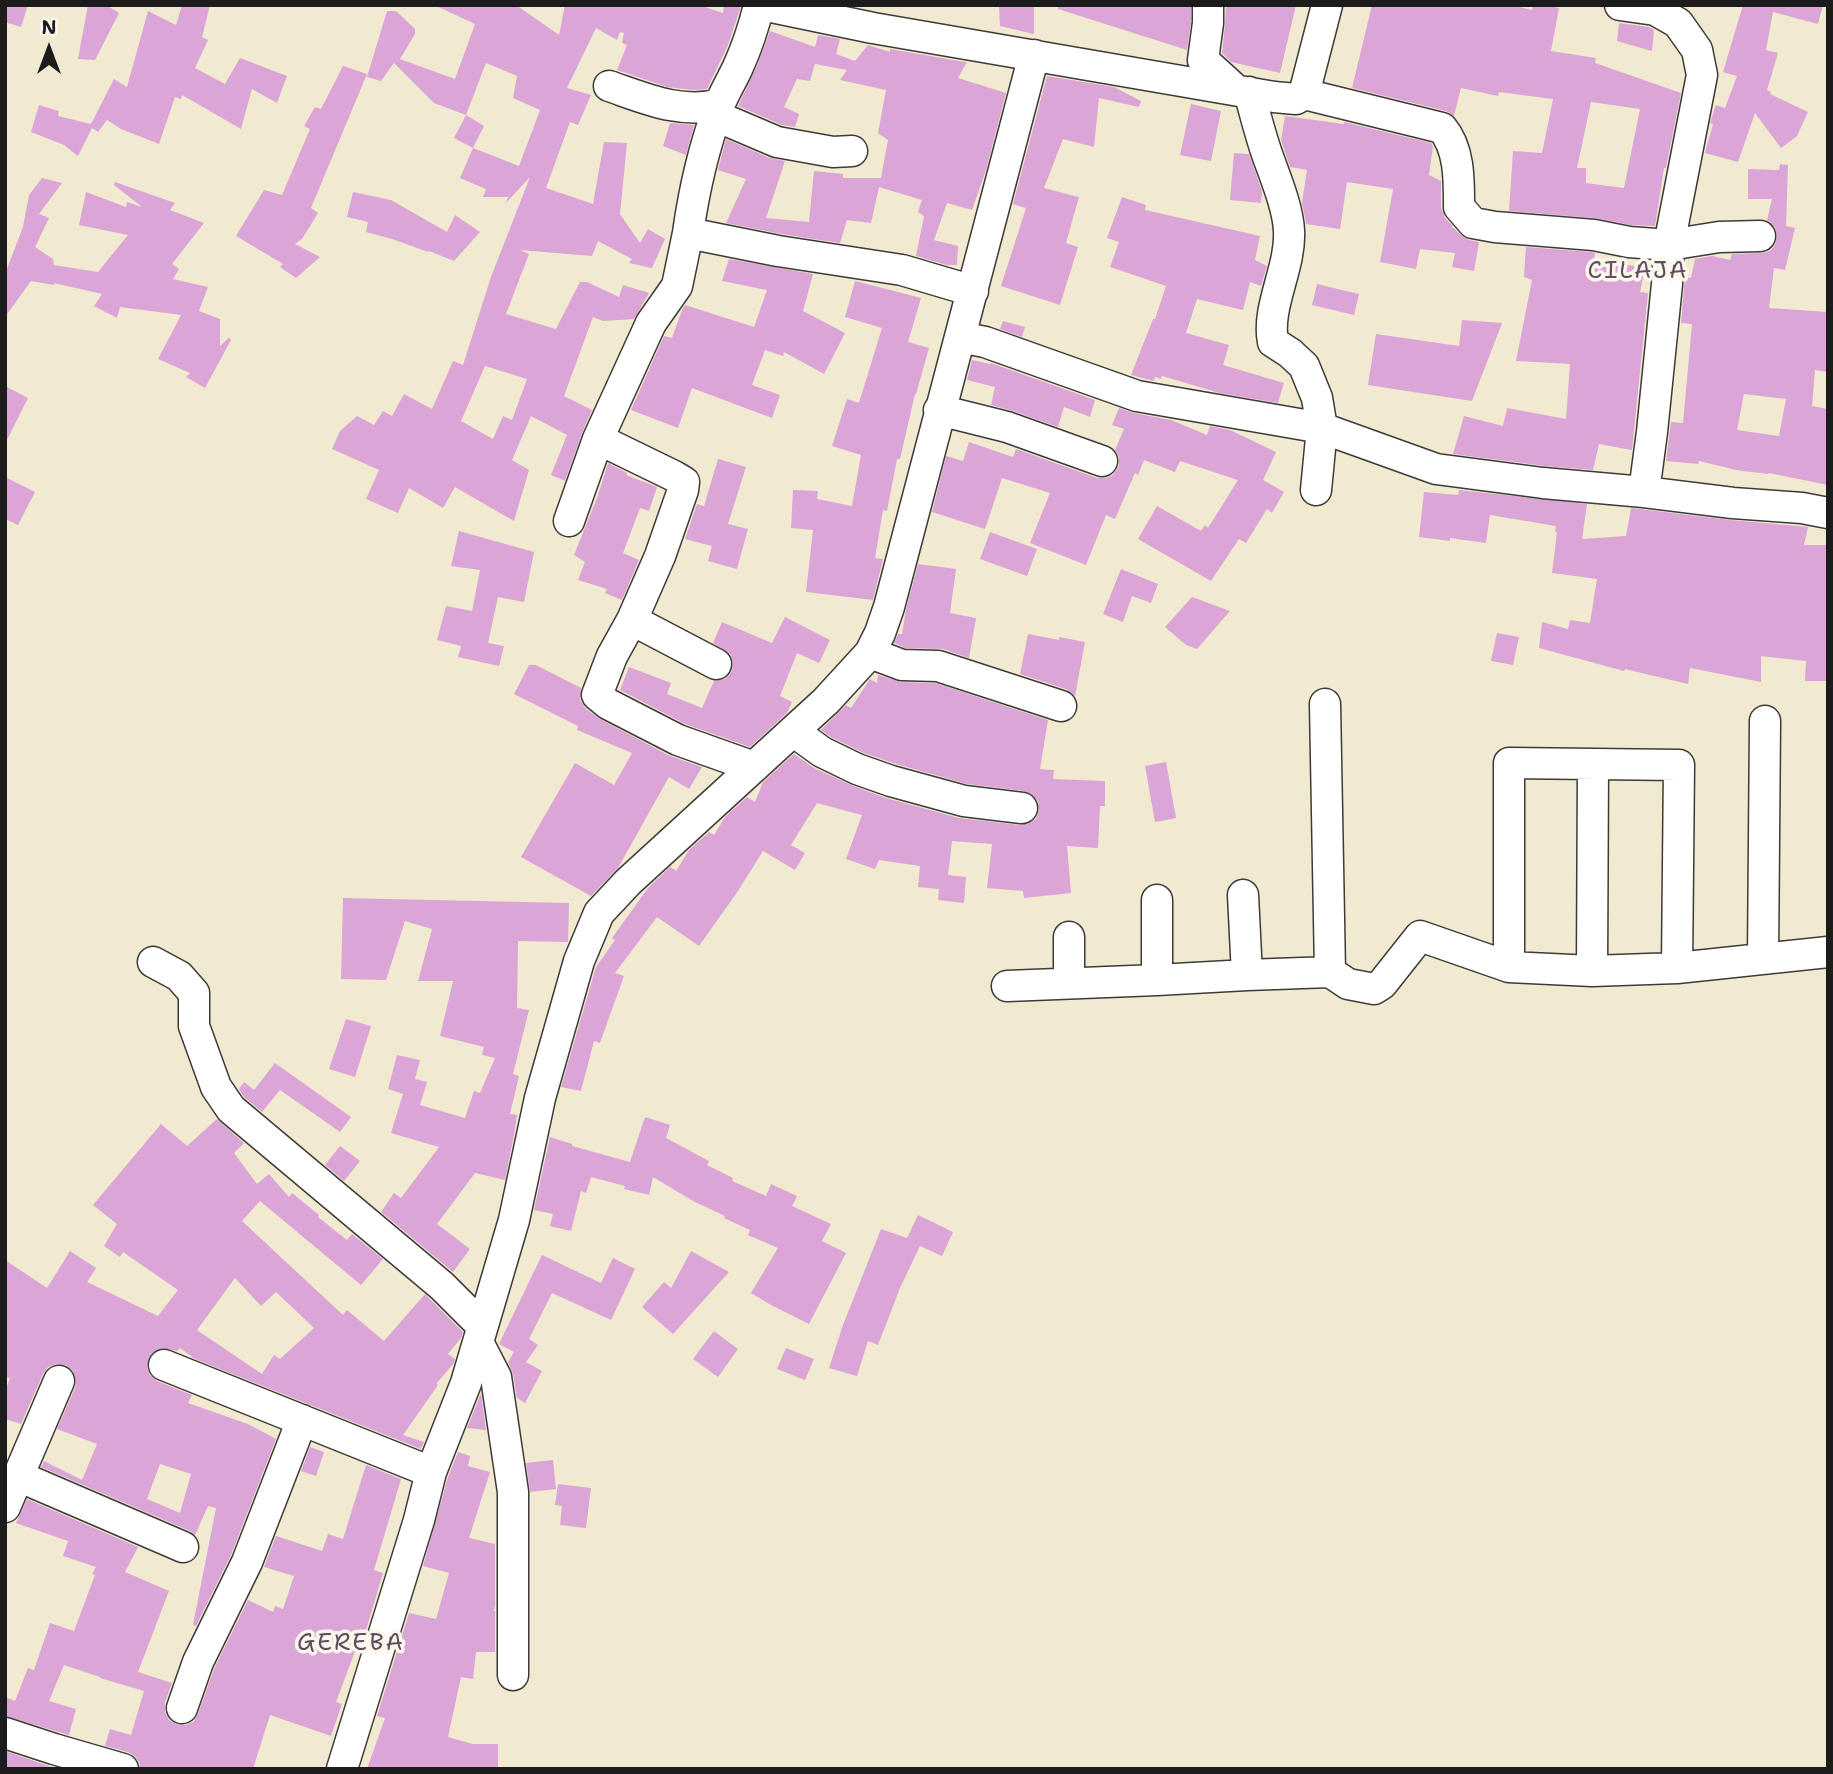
<!DOCTYPE html>
<html>
<head>
<meta charset="utf-8">
<style>
  body { margin:0 }
  #map { position:relative; width:1833px; height:1774px; overflow:hidden; background:#f1e9d0; font-family:"Shantell Sans",sans-serif }
  canvas { display:block }
  .frame { position:absolute; inset:0; border:7px solid #1c1c1c; pointer-events:none }
  .north { position:absolute; left:14px; top:14px; width:70px; height:70px; -webkit-text-stroke:5px #fbf7ec; paint-order:stroke; rotate:0deg; font-size:19px; font-weight:700; line-height:28px; text-align:center; color:#1c1c1c }
  .north::after { content:''; display:block; margin:auto; width:24px; height:32px; background:#1c1c1c; clip-path:polygon(50% 0,100% 100%,50% 72%,0 100%) }
</style>
</head>
<body>
<div id="map">
<canvas width="1833" height="1774"></canvas>
<div class="frame"></div>
<div class="north">N</div>
</div>
<script>
const ctx = document.querySelector('canvas').getContext('2d');
ctx.lineJoin = 'round';
function fill(path, color) {
  ctx.fillStyle = color;
  ctx.fill(path, 'evenodd');
}
function trace(path, color, width, dash) {
  ctx.strokeStyle = color;
  ctx.lineWidth = width;
  ctx.lineCap = dash ? 'butt' : 'round';
  ctx.setLineDash(dash || []);
  ctx.stroke(path);
}
function drawText(font, color, halo, rows, align = 'center') {
  ctx.font = font + ' "Shantell Sans",sans-serif';
  ctx.lineWidth = 7;
  ctx.setLineDash([]);
  ctx.textBaseline = 'middle';
  ctx.strokeStyle = halo;
  ctx.fillStyle = color;
  for (const [text, x, y, turn = 0] of rows) {
    ctx.save();
    ctx.translate(x, y);
    ctx.rotate((+turn || 0) * Math.PI / 180);
    ctx.textAlign = isNaN(turn) ? turn : align;
    if (halo) ctx.strokeText(text, 0, 0);
    ctx.fillText(text, 0, 0);
    ctx.restore();
  }
}
const building = new Path2D(`
  M5,5H28L21,27L5,22Z
  M88,5H106L119,13L95,60L78,59Z
  M182,5H210L202,37L208,40L195,68L225,84L240,58L287,76L277,103L252,89L241,129L182,95L181,99L175,97L159,144L121,129L107,120L98,132L92,128L78,156L64,145L31,132L39,105L59,111L58,116L91,124L114,79L127,87L148,11L176,25Z
  M434,5H516L559,35L565,5H699L723,13L724,5L741,6L728,45L707,89L692,90L667,87L617,70L627,45L622,43L624,33L620,32L617,40L596,28L567,88L591,95L578,125L570,122L546,188L593,204L604,142L627,143L620,214L640,243L648,229L665,239L652,268L629,263L632,259L598,241L592,256L520,250L529,254L506,314L556,329L580,282H587L619,297L623,285L649,293L634,319L603,321L593,317L564,396L592,410L582,433L565,481L551,475L567,435L531,416L512,460L529,470L514,521L455,487L443,508L409,488L398,513L366,499L379,470L332,449L340,431L357,416L374,425L383,411L392,416L404,394L432,409L453,361L463,365L491,277L530,177L506,203L508,197H483L486,189L460,178L473,148L519,166L540,110L513,98L517,76L486,63L466,115L434,103L394,63L381,81L367,77L387,11H396L415,29V34L400,59L455,79L475,24ZM485,366L527,379L512,420L503,416L493,439L461,421Z
  M999,5H1034V34L1000,26Z
  M1058,5H1191V22L1187,50L1058,9Z
  M1226,5H1296L1280,73L1231,62L1222,53L1225,25Z
  M1372,5H1511L1532,10L1533,5H1544L1559,8L1551,51L1596,58L1595,63L1681,93L1666,168H1664L1655,226L1631,225L1595,218L1509,211L1513,151L1542,153L1553,99L1499,92L1498,96L1461,88L1454,116L1446,111L1352,88ZM1591,102L1640,109L1624,188L1586,183V168H1577Z
  M1743,5H1823L1818,24L1773,12L1766,50L1778,53L1767,90L1771,92L1770,94L1808,112L1797,136L1781,148L1755,113L1738,162L1705,153L1713,124L1710,123L1716,105L1725,108L1737,76L1723,72Z
  M1619,23L1649,27L1654,30L1652,51L1617,41Z
  M770,31L815,47L818,35L840,39L836,54L855,61L868,45L890,52V49L965,62H967L958,78L1006,93L986,170L972,210L947,203L934,240L958,246L957,265H947L916,256L924,216L918,212L922,200L879,187L871,223L847,220L840,243L781,234L726,223L746,179L718,170L726,139L770,158L785,161L766,218L809,222L814,171L843,174V178H881L888,140L878,133L886,90L840,80L847,70L815,64L810,81L797,79L784,107L799,114L795,127L782,125L738,106L757,66Z
  M343,66L367,74L311,208L318,213L302,239L295,244L320,257L296,278L280,267L283,264L236,236L264,190L282,195L310,129L304,126L315,107L321,109Z
  M1047,76L1114,87L1141,101L1139,107L1099,98L1094,147L1063,139L1044,188L1079,197L1066,243L1078,247L1060,305L1001,286L1026,208L1013,204Z
  M1191,104L1221,111L1211,161L1180,155Z
  M466,115L484,126L473,148L454,138Z
  M1285,116L1344,124V122L1431,143L1433,146L1429,175L1441,181V207L1445,218L1452,225V228H1454L1461,235L1469,240L1479,242L1474,271L1452,267L1455,253L1420,249L1416,269L1380,262L1393,189L1347,182L1340,229L1306,224L1302,202L1307,170L1290,167L1281,140Z
  M670,123L694,125L686,155L663,146Z
  M1234,153L1249,154L1262,191L1261,203L1230,200Z
  M1780,164L1788,165L1786,226L1795,228L1785,270L1774,268L1769,308L1828,312V372L1815,370L1812,406L1828,409V485L1769,473L1768,474L1736,470L1699,461L1698,464L1666,461L1671,422L1683,423L1692,324L1681,323L1685,277L1691,278L1695,259L1712,256L1730,260L1732,254L1761,253L1770,251L1775,245L1777,236L1775,228L1767,220L1772,199H1748V169L1779,170ZM1744,394L1786,399L1779,436L1737,430Z
  M42,178L62,183L39,214L49,218L35,247L53,259L54,265L98,272L128,235L79,225L86,192L126,207L127,202L142,207L114,185L115,182L175,203L170,210L204,223L172,264L179,269L173,279L208,287L199,311L220,319V346L229,338L231,340L205,388L186,377L190,373L158,359L181,315L120,307L117,318L94,306L102,294L54,283V285L31,281L5,317V274L23,227L29,195Z
  M353,192L391,200L447,232L455,215L480,232L454,261L429,251L428,252L392,239L366,232L368,222L347,217Z
  M1122,197L1146,205L1145,210L1260,236L1255,260L1267,266L1261,286L1250,282L1243,310L1197,299L1186,333L1229,345L1223,365L1284,383L1278,403L1220,393L1162,376L1161,379L1155,377L1154,381L1131,375L1153,319H1155L1166,286L1110,267L1119,242L1107,238Z
  M1526,247L1592,252L1595,253L1594,259L1645,268L1640,292L1648,293L1632,450L1599,444L1593,470L1545,466L1453,454L1464,416L1503,426L1507,408L1566,419L1570,364L1516,361L1532,280L1524,277Z
  M729,259L813,274L803,311L845,333L824,374L784,352L783,356L765,350L752,385L780,395L772,418L692,388L678,428L631,410L664,336L672,338L682,310L685,305L754,327L767,290L722,281Z
  M855,281L921,298L908,342L929,348L916,394H915L900,459H897L887,511L883,510L875,558L883,559L873,600L806,592L813,530L791,528L793,490L818,491L817,499L852,506L861,455L832,446L847,399L859,403L882,328L845,317Z
  M1317,284L1359,294L1354,315L1312,305Z
  M1462,320L1502,323L1472,401L1368,385L1376,334L1459,346Z
  M1003,321L1025,327L1022,337L1000,329Z
  M972,360L990,364L991,363L1095,400L1090,417L1064,407L1058,427L1013,411L991,405L995,387L967,380Z
  M5,386L28,398L5,444Z
  M1119,408L1134,413L1171,420L1207,435L1210,426L1230,430L1276,452L1263,480L1284,492L1272,513L1267,509L1246,543L1239,539L1211,581L1138,539L1157,506L1201,531L1205,525L1208,528L1238,480L1180,461L1175,472L1144,460L1138,475L1135,473L1115,519L1106,515L1086,565L1030,543L1050,493L1002,478L985,529L932,512L946,456L963,461L969,442L1013,457L1016,449L1097,478H1106L1113,475L1119,466V457L1115,450L1124,429L1112,425Z
  M718,459L746,467L728,524L748,529L737,569L708,561L712,546L685,539L697,504L704,506Z
  M608,463L627,473L626,475L657,487L649,511L640,508L623,553L639,560L622,600L605,593L607,589L578,580L585,562L574,555L597,498Z
  M5,477L35,492L18,525L5,519Z
  M1459,490L1587,504L1582,539L1626,536L1631,508L1731,520L1808,527L1804,545H1828V681H1805L1806,661L1761,656V682L1690,668L1688,684L1625,669L1624,671L1539,648L1542,622L1568,629L1570,620L1590,623L1597,579L1552,573L1557,532H1555L1556,526L1490,515L1486,543L1450,538V541L1419,537L1424,492L1458,495Z
  M459,531L534,552L524,602L498,597L488,643L504,646L499,666L458,657L461,646L437,640L446,606L472,611L480,570L451,566Z
  M990,532L1037,549L1027,576L980,559Z
  M918,564L956,569L950,613L976,618L969,658L943,649L905,648L894,643L898,634H902L906,610Z
  M1121,569L1158,584L1151,603L1132,596L1123,622L1103,614Z
  M1192,597L1230,611L1197,649L1186,645L1165,627Z
  M785,617L830,640L819,663L797,653L780,696L792,702L787,713L750,747L685,724L620,690L629,667L671,683L667,694L702,708L714,681L725,679L732,671L733,663L730,654L713,643L722,622L772,643Z
  M1497,633L1519,637L1513,665L1491,661Z
  M1028,634L1059,640V637L1085,642L1075,696L1066,689L1020,674Z
  M529,665H536L581,688L580,700L586,709L600,719L670,756L702,767L689,789L669,777L618,868L591,896L521,857L575,763L614,785L632,753L577,730L578,726L514,694Z
  M878,675L901,682L935,683L1048,720L1040,769L1054,770L1053,779L1105,781V806H1100L1098,848L1067,846L1071,893L1024,898L1023,891L987,888L992,844L952,841L948,875L966,877L964,903L938,900L939,889L918,887L920,866L879,860L875,869L846,859L862,815L817,803L791,845L805,853L795,870L763,851L738,891L699,946L657,917L615,973L624,976L600,1043L594,1041L581,1091L561,1087L596,967L615,940L612,938L648,888L670,867L676,871L689,850L709,832L714,835L725,817L747,797L755,802L763,782L794,754L814,768L851,785L886,798L959,818L1020,825L1028,824L1036,819L1039,809L1038,801L1032,794L1024,791L967,784L896,764L864,753L831,737L821,730L846,705L851,708L870,679L877,683Z
  M1166,762L1176,818L1155,822L1145,766Z
  M343,898L569,903L568,942L518,941L517,1008L529,1010L513,1074L519,1076L510,1114L517,1115L514,1135L505,1180L475,1173L437,1224L470,1249L453,1272L381,1212L394,1193L401,1198L439,1147L391,1133L403,1094L388,1089L397,1055L420,1060L415,1079L427,1082L420,1105L465,1118L474,1091L480,1093L495,1058L482,1055L484,1047L440,1036L453,981H418L432,929L405,921L386,980L341,979Z
  M346,1019L371,1026L355,1077L329,1069Z
  M275,1063L351,1117L340,1132L280,1090L262,1112L244,1097L239,1089L244,1082L254,1090Z
  M645,1117L670,1125L666,1138L709,1161L707,1165L733,1178L732,1181L766,1196L771,1184L797,1196L792,1206L831,1224L822,1241L846,1253L809,1324L771,1305L751,1293L778,1248L748,1235L750,1230L724,1218L725,1216L693,1201L653,1177L649,1195L624,1189L625,1186L591,1177L586,1193L581,1191L571,1231L550,1226L553,1214L534,1210L550,1137L572,1144V1146L630,1162Z
  M217,1119L244,1143L234,1153L257,1184L269,1174L289,1197L292,1193L319,1215L318,1217L347,1240L352,1234L383,1259L361,1285L260,1201L242,1221L343,1315L347,1310L384,1341L425,1294L463,1332L461,1338L448,1354L455,1359L454,1363L436,1384L438,1385L403,1435L424,1442L421,1449L195,1359L180,1348L177,1351L162,1348L153,1352L148,1359L147,1368L150,1375L157,1381L192,1395L188,1403L248,1424L276,1439L231,1555L196,1626L193,1625L216,1508L208,1506L195,1535L190,1531L41,1467L44,1461L82,1480L97,1444L57,1429L75,1388L76,1380L73,1371L66,1365L56,1364L48,1367L43,1374L21,1424L5,1419V1391L10,1378L5,1377V1260L47,1288L70,1251L96,1268L87,1282L158,1316L178,1290L123,1252L120,1257L104,1246L117,1224L93,1205L161,1124L187,1146ZM235,1278L261,1306L276,1292L314,1328L280,1359L274,1355L262,1374L197,1330ZM160,1464L191,1474L180,1513L147,1499Z
  M340,1146L360,1161L344,1181L325,1165Z
  M918,1215L953,1232L942,1256L920,1246L900,1288L878,1345L868,1341L857,1376L829,1368L843,1325L881,1229L907,1238Z
  M691,1251L729,1272L673,1334L642,1307L664,1282L671,1288Z
  M542,1255L601,1283L613,1258L635,1269L611,1320L552,1293L529,1339L538,1345L526,1362L542,1371L525,1403L517,1398L513,1374L508,1362L514,1352L499,1344Z
  M714,1331L738,1349L718,1377L693,1359Z
  M786,1348L814,1359L805,1380L777,1369Z
  M481,1393L486,1430L467,1428Z
  M310,1447L324,1452L316,1476L301,1471Z
  M458,1452L470,1456L468,1466L490,1472L469,1538L495,1544V1605L494,1611H495V1652H476L473,1679L461,1677L448,1737L473,1744H498V1769H367L385,1718L377,1716L409,1613L436,1619L449,1573L423,1566L448,1477Z
  M553,1460L556,1489L530,1492L526,1463Z
  M366,1465L401,1479L374,1570L383,1573L366,1630H363L336,1702L342,1704L331,1736L270,1715L253,1769H140V1764L135,1756L128,1752L105,1746L110,1729L131,1735L144,1691L100,1678V1677L64,1665L49,1701L76,1709L69,1735L5,1716V1697L15,1701L28,1668L34,1670L50,1623L74,1631L95,1575L92,1574L96,1567L63,1556L68,1541L16,1523L27,1499L138,1547L125,1572L169,1591L138,1672L172,1683L165,1702V1712L169,1720L176,1724L185,1725L193,1722L198,1714L214,1669L248,1600L273,1612L275,1606L283,1609L294,1576L264,1567L276,1536L322,1551L328,1534L343,1539Z
  M558,1484L591,1488L586,1528L560,1525L562,1506L555,1505Z
  M5,1751L49,1766L59,1769H5Z`);
const minor = new Path2D(`
  M762,5L873,28L1274,97L1296,99L1304,94L1327,5
  M1208,5V23L1203,60L1236,90
  M1620,5L1655,10L1678,23L1697,50L1702,75L1669,245L1667,284L1652,432L1644,492L1733,503L1802,508L1828,513
  M609,86C644,98 682,115 720,104
  M1249,92C1255,113 1260,134 1267,154C1275,177 1288,207 1289,231C1291,268 1266,307 1273,342L1290,353L1304,366L1317,398L1322,428L1316,490
  M1304,94L1442,128C1460,149 1459,181 1459,207L1473,223L1495,227L1594,235L1629,242L1669,245L1719,237L1760,236
  M716,116L777,142L833,152L852,151
  M688,233C694,190 704,147 719,106C724,93 732,80 738,67C747,47 754,26 759,5
  M960,337L985,342L1137,396L1322,428L1436,469L1543,483L1644,492
  M939,410L1007,427L1102,461
  M598,439L674,476L684,482L683,490L660,556L632,620L612,656L597,695L608,704L678,740L754,767
  M569,521L598,439L651,323L677,286L688,233L778,251L902,270L973,291
  M632,620L716,664
  M870,653L902,665L938,666L1061,706
  M1325,704L1330,972
  M793,731L822,752L857,769L891,781L964,801L1022,808
  M1243,895L1247,975
  M1157,900V980
  M1069,937V983
  M1763,959L1765,721
  M153,962L179,976L194,993V1026L216,1087L231,1109L442,1286L482,1326
  M1509,967V763L1679,765L1677,968
  M1592,971L1593,764
  M1007,986L1157,980L1247,975L1330,972L1348,984L1374,989L1382,984L1420,936L1509,967L1592,971L1677,968L1828,952
  M478,1342L496,1377L513,1492V1675
  M164,1365L431,1472
  M18,1476L183,1547
  M5,1507L59,1381
  M182,1708L198,1662L247,1562L302,1420
  M5,1733L54,1749L123,1769
  M342,1769L419,1520L431,1472L466,1383L514,1220L540,1098L579,961L599,913L628,882L826,701L870,653L880,633L889,607C936,422 987,239 1034,55`);
const quarterNames = [
  ["CILAJA",1638,272],
  ["GEREBA",351,1644]
];
fill(building, '#dca5d7');
trace(minor, '#3c3b37', 33);
trace(minor, '#fff', 30);
ctx.letterSpacing = '2px';
drawText('24px', '#5f4c5d', '#fbf7ec', quarterNames);
ctx.letterSpacing = '0px';
</script>
</body>
</html>
